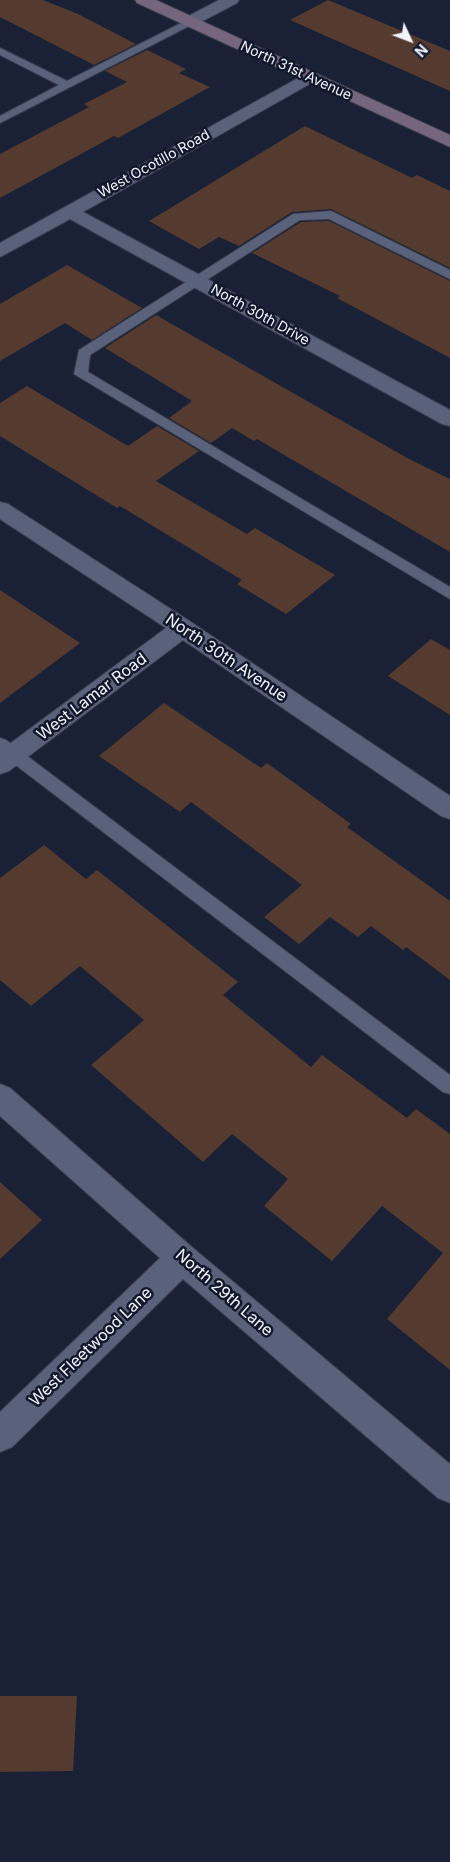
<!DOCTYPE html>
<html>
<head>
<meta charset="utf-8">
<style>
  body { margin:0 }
  #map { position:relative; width:450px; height:1862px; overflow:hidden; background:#1a2136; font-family:Inter,sans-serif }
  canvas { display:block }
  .north { position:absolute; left:385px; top:15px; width:50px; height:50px; -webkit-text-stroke:4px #12182c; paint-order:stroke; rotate:133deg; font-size:14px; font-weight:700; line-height:20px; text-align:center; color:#f1f4fd }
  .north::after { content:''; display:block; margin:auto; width:18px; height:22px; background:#f1f4fd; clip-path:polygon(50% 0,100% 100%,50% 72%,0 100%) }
</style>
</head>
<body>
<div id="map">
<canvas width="450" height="1862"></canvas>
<div class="north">N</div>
</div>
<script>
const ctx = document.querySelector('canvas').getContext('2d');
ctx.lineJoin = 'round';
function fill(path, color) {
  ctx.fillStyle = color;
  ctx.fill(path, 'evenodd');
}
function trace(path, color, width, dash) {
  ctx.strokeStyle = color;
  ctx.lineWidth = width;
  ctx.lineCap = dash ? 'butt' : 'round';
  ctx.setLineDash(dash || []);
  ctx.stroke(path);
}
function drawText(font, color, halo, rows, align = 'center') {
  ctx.font = font + ' Inter,sans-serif';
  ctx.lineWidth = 5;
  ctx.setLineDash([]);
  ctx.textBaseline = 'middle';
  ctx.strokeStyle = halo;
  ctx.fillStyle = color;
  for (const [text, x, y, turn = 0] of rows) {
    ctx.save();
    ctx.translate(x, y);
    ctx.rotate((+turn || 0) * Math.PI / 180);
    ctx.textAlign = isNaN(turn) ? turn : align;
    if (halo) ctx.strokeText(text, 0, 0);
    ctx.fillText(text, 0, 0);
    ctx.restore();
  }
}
const building = new Path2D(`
  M0,0H43L78,14L136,44L94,65L0,17Z
  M328,0L450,51V91L290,20Z
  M147,50L186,69L179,73L210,87L118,138L114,136L0,198V154L89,107L84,104L127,82L105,71Z
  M305,126L412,178L417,175L450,191V268L331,209L292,212L239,246L219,237L199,249L149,221Z
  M329,221L450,281V358L337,298L340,296L252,253L301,222Z
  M67,265L142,308L92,340L65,323L0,361V304Z
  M156,315L409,459L450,479V552L257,439L254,441L232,428L211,443L169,418L192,401L105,348Z
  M27,386L128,446L157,426L199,451L156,481L247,534L255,528L335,575L286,614L237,584L242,580L120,506L117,508L0,436V403Z
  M0,590L80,643L0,703Z
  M431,639L450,650V715L388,676Z
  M164,703L261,768L267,763L351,824L347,827L450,901V980L406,947L403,950L371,926L358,937L330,917L299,944L264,917L302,885L191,802L180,812L99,756Z
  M44,845L86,879L97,870L238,982L223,995L311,1067L322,1055L407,1118L416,1109L450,1134V1370L387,1319L443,1253L382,1206L332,1261L264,1206L288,1179L232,1134L203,1162L91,1065L144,1020L80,966L31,1006L0,980V878Z
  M0,1182L42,1220L0,1259Z
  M0,1696H77L73,1771L0,1772Z`);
const lane = new Path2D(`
  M189,19L193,20V24L0,123V116L59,85L0,55V48L67,81Z
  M331,211L450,270V279L329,219L300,220L90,355L88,372L450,587V599L74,374L79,350L293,214Z
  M0,738L6,740L450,1075V1094L443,1092L0,753Z`);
const street = new Path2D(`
  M219,0H239L237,3L195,25L189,27L181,22L183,19Z
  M309,72L315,73L318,77L315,81L83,212L450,410V426L442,424L70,219L0,257V243Z
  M0,502L8,504L191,622L450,796V819L441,816L183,640L9,771L0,774V751L166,628L0,519Z
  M0,1084L10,1088L193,1248L450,1464V1503L438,1498L183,1279L12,1447L0,1452V1412L160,1258L0,1116Z`);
const secondary = new Path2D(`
  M135,0H156L450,135V147L137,3Z`);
const farStreetnames = [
  ["North 31st Avenue",296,71,25],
  ["West Ocotillo Road",154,164,-29],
  ["North 30th Drive",260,315,29]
];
const streetNames = [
  ["North 30th Avenue",226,658,34],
  ["West Lamar Road",92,697,-37],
  ["North 29th Lane",224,1293,41],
  ["West Fleetwood Lane",91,1347,-44]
];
fill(building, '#543a2f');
trace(lane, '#3a3d4e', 2);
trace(street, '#3a3d4e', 2);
trace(secondary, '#3a3d4e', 2);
fill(lane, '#5a627b');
fill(street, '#5a627b');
fill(secondary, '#76667d');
drawText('14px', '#f1f4fd', '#12182c', farStreetnames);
drawText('16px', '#f1f4fd', '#12182c', streetNames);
</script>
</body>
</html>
